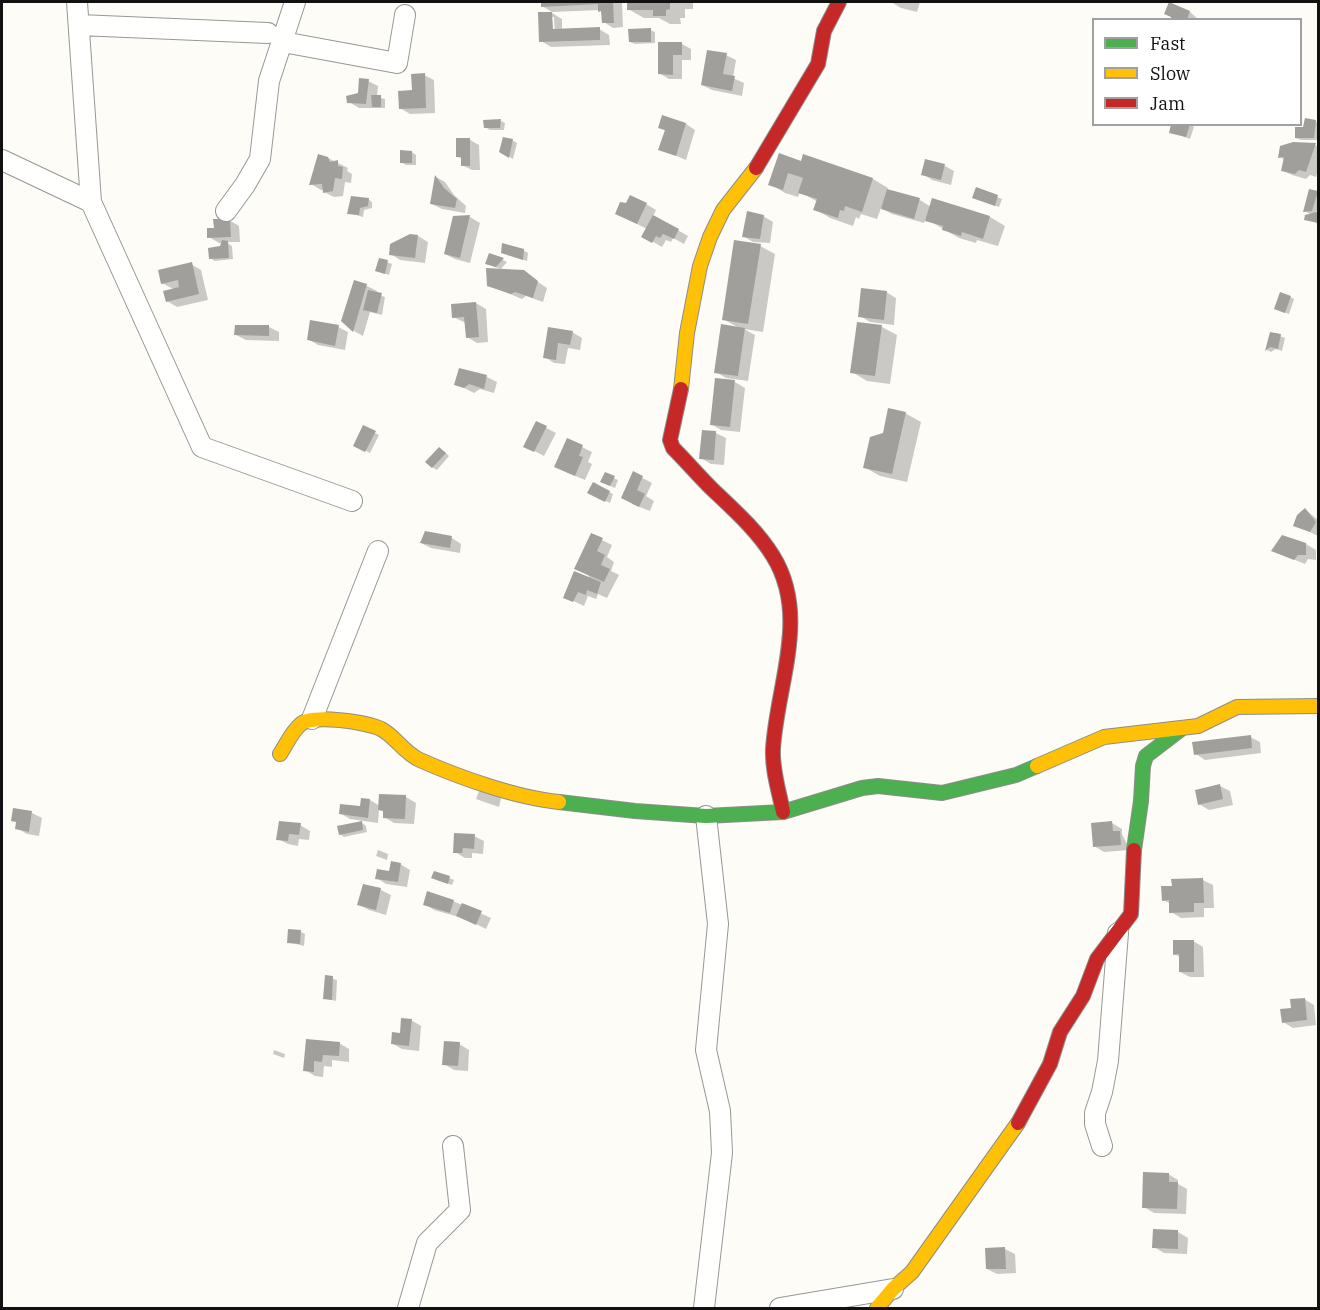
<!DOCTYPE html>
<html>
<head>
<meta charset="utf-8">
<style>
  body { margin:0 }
  #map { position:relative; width:1320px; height:1310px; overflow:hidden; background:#fdfcf7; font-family:"IBM Plex Serif",serif }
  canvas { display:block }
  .frame { position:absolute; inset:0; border:3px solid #111; pointer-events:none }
  .legend { position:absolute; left:1092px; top:18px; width:210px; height:108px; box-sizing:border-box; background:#fff; border:2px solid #a0a0a0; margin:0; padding:8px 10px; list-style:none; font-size:18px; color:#111 }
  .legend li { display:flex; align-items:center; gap:12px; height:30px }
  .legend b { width:30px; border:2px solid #a0a0a0 }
</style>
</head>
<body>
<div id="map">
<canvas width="1320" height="1310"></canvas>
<div class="frame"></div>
<ul class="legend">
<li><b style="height:8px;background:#4caf50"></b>Fast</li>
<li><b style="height:8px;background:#ffc107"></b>Slow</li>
<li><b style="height:8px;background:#c62828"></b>Jam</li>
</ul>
</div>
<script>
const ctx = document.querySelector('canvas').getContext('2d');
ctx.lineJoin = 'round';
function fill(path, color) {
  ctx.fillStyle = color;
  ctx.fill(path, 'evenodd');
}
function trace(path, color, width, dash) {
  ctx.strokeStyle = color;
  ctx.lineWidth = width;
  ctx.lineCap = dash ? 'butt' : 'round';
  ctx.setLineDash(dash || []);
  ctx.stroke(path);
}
const shadow = new Path2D(`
  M542,2H622L623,27L613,28L604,22L603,13L600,10L552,12L542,6Z
  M628,2H693V9H685V18H680L681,24H670L659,18H644L628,9Z
  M891,2H920L917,12L901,8Z
  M1170,4L1190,12L1199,20H1173Z
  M552,13L562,19V30L599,29L609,35L610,45L551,47L541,41ZM551,17H554L555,37H552Z
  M650,30L655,32V43L635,44L630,42Z
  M682,44L691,49V60H682V79H669L659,73Z
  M726,55L736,60L733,78L744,83L742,96L712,90L702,85Z
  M424,75L434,80L435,113L410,114L400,108Z
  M368,81L378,86L377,97L385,99V108H359L349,102L359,95Z
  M501,121L505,123L504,130H490L485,127Z
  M1316,122L1318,123V140H1301L1296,138L1304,129Z
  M686,124L695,130L686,160L660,149L666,131L659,127Z
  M1173,124H1190L1194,127L1190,139L1171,132Z
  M470,140L479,145L480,170H472L462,165V159L458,157Z
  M512,140L517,143L513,159L501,152Z
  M1315,145L1318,147V170L1316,177L1310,175L1306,179L1292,175L1282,170L1285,160L1280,157Z
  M412,152L416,155V165H406L401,162Z
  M804,156L873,179L888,188L887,190L920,200L931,207L933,200L990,217L1005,226L998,246L977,240L976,243L959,238L926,219L924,223L892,214L881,208L877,219L861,214L859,219L856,217L853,226L830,218L815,209L818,202L800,192L798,197L785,193L770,184L801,163Z
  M328,158L348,168L347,171L352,174L351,183L345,182L343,196L334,197L324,192V190H321L311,184Z
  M926,160L945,166L954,171L951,185L932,180L923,174Z
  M436,177L445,182L454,195L466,206L465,213L442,209L432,204Z
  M977,189L1002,199L999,207L974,198Z
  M1317,192L1318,206L1316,214H1318V223L1305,219L1312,215L1304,211Z
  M368,199L372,202V208L364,210L363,217L349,213Z
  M646,204L656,210L653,216L688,236L684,244L673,238L671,242L666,240L662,247L643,236L647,229L627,219V205Z
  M763,216L773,222L770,243L753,242L743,236Z
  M454,217H470L480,223L470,263L455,259L445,254Z
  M229,220L239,226L240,242H226L232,246L233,259L215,261L210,258L222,248L223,243H219L209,237L216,229Z
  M411,235L418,236L428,242L425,263L400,260L391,254Z
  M760,246L775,254L763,332L744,329L755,335L748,381L726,378L716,372L739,328L723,319Z
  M523,250L528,253L527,261L508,255Z
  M490,255L503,260L507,262L501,269L492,266L487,263Z
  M380,260L392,264L389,275L377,271Z
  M191,264L201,270L208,300L177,307L167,301L175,290L162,283Z
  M523,272L547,288L543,302L526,296L522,299L488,285Z
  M355,282L367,286L377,291L376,294L385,297L382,315L370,312L363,336L354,331L343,321Z
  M886,292L896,298L894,325L870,322L860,316Z
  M1290,297L1294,299L1289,314L1280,311Z
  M476,303L486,309L488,342L477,343L467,337L466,323L453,317Z
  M269,327L279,332V341L246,340L236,335Z
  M338,327L348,332L345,350L318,345L308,339Z
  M882,327L897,335L890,384L867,381L852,372Z
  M549,329L572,332L582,338L580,350L568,348L565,364L554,363L545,357Z
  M1271,333L1285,338L1282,351L1276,349L1271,352L1267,350Z
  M460,369L487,377L497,382L494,393L480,389L474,393L456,384Z
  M735,382L745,388L740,432L721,430L711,424Z
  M905,413L921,422L907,482L880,476L864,467L884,434Z
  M537,423L556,433L544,456L525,446Z
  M364,427L379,435L370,453L355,445Z
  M703,431L716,433L726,438L724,465L711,464L701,458Z
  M582,447L592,452L588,462L592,464L585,480L566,472Z
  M444,451L449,456L437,470L432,467Z
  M633,473L652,483L646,496L654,501L650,511L632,504Z
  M605,474L618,480L615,488L606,484Z
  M593,484L613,494L610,503L589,493Z
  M1306,510L1318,520V536L1295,525Z
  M452,538L461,544L460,553L431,548L421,543Z
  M602,540L612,545L607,557L614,562L611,571L619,575L607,598L598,594L596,599L588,596L584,606L565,597L589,577V576L576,568Z
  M1306,544L1316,550V560L1308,559L1305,564L1273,551Z
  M1250,737L1260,742L1261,753L1205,760L1196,754Z
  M1220,786L1230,791L1233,805L1209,810L1199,804Z
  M479,791L501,798L499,807L476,799Z
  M406,797L416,803L414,824L394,823L384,817L385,812L379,809L378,823L350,819L340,813L361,808L362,799L370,800L380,806Z
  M15,809L32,813L42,818L39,836L27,834L17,828L18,823Z
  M362,823L366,826L367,832L344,837L340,834Z
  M1112,823L1122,829V834L1130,850L1104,852L1094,846Z
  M300,825L310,831L309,840L299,839L298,846L288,844L278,839Z
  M474,836L484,841L483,854L472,853V858H465L455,852Z
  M378,850L388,854L387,860L376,856Z
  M400,864L410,870L407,887L386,884L377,878L390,873Z
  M435,872L454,880L452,885L437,880Z
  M1203,880L1213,885L1214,908H1204V917L1181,918L1171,912V904L1163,900L1173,887Z
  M364,885L381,890L391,895L386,915L369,910L359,905Z
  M453,901L491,918L486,929L466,919L434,910L425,904Z
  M301,932L305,934L304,946L288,942Z
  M1193,941L1203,947L1204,977H1190L1180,972V957L1174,954Z
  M326,977L337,980L336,1001L324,998Z
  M1304,999L1314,1005L1316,1025L1293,1028L1283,1022L1293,1009Z
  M411,1020L421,1026L419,1051L402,1049L393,1044Z
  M307,1041L339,1043L349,1049V1062L332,1060V1067L324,1066L323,1077L315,1076L305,1070Z
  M459,1044L469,1050L468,1071L454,1070L444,1064Z
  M274,1050L285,1054L284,1058L273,1054Z
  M1168,1174L1178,1180V1184L1187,1189L1186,1214L1154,1213L1144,1207Z
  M1178,1232L1188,1238L1187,1254L1164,1253L1154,1247Z
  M986,1249H1005L1015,1254L1016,1273L997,1274L987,1269Z`);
const building = new Path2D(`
  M541,2H613L614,23H602L601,11L598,12V4L541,7Z
  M627,2H670V9L666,10V16H653V10H627Z
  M1169,2L1190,11L1187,20H1171V17L1164,14Z
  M538,12H552L553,29L600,27V40L539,42Z
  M651,28V42H629L628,29Z
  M658,42H682V55H673V75L658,74Z
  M707,50L727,53L723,74L735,76L732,91L701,85Z
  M425,73L426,108L399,109L398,91L412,90L411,74Z
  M359,78L369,79L366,104L347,103L346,96L358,93Z
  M371,95H381V107H372Z
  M662,115L686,123L676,156L658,150L665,130L658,128Z
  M1305,118L1316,120L1314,138H1295V127H1303Z
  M501,119L500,128H484L483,120Z
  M1171,124H1190L1186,137L1169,133Z
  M503,137L513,139L509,158L499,152Z
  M456,138H470V166H461V157H456Z
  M1293,142L1316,143L1306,172L1299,170L1295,174L1281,171L1284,157L1278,158L1280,146Z
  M400,150L412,151V163H400Z
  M779,153L801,161L803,154L873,178L862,212L845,206L844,211L840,210L838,218L813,210L817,199L798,193L803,178L788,173L783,190L768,185Z
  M318,154L328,157L330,162L338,160V166L343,167L342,179L335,178L333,191L323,193L322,184L309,185Z
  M925,159L945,164L941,180L921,175Z
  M435,175L444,188L457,199L455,208L430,204Z
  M976,187L998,195L995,206L972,198Z
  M887,189L920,198L914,219L881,209Z
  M1309,189L1318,191L1312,211L1303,212Z
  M630,195L647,203L637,224L615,214L620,202L626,203Z
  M351,196L369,198L368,206L360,208L359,215L347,214Z
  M932,198L990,216L983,239L962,232L961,236L942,230L943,226L925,221Z
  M747,211L764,215L760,239L742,237Z
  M1316,212L1318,213V223L1304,220L1305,215Z
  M470,215L460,258L444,254L453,216Z
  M653,215L679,229L674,239L663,234L660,238L656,236L652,243L641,237Z
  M213,219H230L231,237L207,238V228H214Z
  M410,234L418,235L415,258L389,255L390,244Z
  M222,240L228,241L229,258L209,259L208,248L220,246Z
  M734,240L761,244L748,324L722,320Z
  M502,243L524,249L523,260L501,253Z
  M489,253L504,258L496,267L485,264Z
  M379,258L388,260L385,274L375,271Z
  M192,262L199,294L166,302L163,291L179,287L178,280L161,284L158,270Z
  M486,268L524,270L538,281L533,298L515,292L511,294L487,286Z
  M354,280L367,284L353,332L341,321Z
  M861,288L887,291L884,320L858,317Z
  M368,290L382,293L377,313L363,310Z
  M1280,292L1291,296L1285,313L1274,309Z
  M476,302L479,337L466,338L464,317L452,318L451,304Z
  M310,320L339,325L335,346L307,340Z
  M857,322L882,325L875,376L850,373Z
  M721,324L745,328L738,376L714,373Z
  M235,325H269V336L234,335Z
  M548,327L573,331L570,345L558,343L556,360L543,358Z
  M1270,332L1281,334L1278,349L1270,347L1265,351Z
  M459,368L487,375L484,389L469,384L464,388L454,385Z
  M715,378L735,380L730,427L710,425Z
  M888,408L906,412L892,474L863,468L870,437L883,433Z
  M536,421L547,426L534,452L523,447Z
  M363,425L376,431L365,452L353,446Z
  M702,430L716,431L714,460L699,459Z
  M567,438L583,445L579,456L583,457L575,476L554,467Z
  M439,447L446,453L432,468L425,462Z
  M633,471L643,476L637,490L645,494L639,507L621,498Z
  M605,472L615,476L610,486L600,482Z
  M593,482L610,491L605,502L587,493Z
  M1305,508L1316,522L1310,532L1293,526L1297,515Z
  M425,531L452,536L450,548L420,543Z
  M591,533L603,538L597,551L605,555L601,565L610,569L604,582L574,569Z
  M1282,535L1306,543V555H1298L1294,560L1271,551Z
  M574,571L601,582L597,594L587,590L586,595L578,592L573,602L563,598Z
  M1251,735L1252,748L1194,755L1192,742Z
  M1220,784L1223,799L1198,805L1195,790Z
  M379,794L406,795L405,819L383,818V811L378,810Z
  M361,798L370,799L368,818L339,814L340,804L360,806Z
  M13,808L32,811L29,832L15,829L16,822L11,821Z
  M279,821L301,823L299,835L289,834L288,841L276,840Z
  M362,821L363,830L339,835L337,826Z
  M1112,821L1113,831H1120L1121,845L1093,847L1091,823Z
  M454,833L475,834L474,849L463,848L462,853H453Z
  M391,861L401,863L398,882L375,879L377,869L389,871Z
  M434,871L450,876L448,884L431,878Z
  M1203,878L1204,903H1194V912L1169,913V900L1162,901L1161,886H1172L1171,879Z
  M363,884L381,888L376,910L357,905Z
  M427,891L454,900L450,913L423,905Z
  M462,903L482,911L476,925L456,916Z
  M288,929L301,930L300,944L287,943Z
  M1173,940H1194V972H1179V954L1173,955Z
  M325,975L333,976L332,1000L323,999Z
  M1305,998L1307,1020L1282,1023L1280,1009L1291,1008L1290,999Z
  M401,1018L412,1019L409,1046L391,1044L392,1032L400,1033Z
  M306,1039L340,1042L339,1056L323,1055L322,1062L314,1061V1072L303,1071Z
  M444,1041L460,1042L458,1066L442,1065Z
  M1143,1172L1169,1173V1182H1178L1177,1209L1142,1208Z
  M1153,1229L1178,1230V1249L1152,1248Z
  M1005,1247L1006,1269H986L985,1248Z`);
const street = new Path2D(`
  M77,2L91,202L202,447L352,501
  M79,25L268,33
  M283,42L397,63L405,15
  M2,160L91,202
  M226,211L245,185L260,159L269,81L295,2
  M312,719L378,551
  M1102,1146L1095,1124V1113L1102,1092L1108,1061L1118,933
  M408,1308L427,1243L460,1210L453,1146
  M704,1308L722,1153L720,1111L706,1050L718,924L706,816
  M780,1308L893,1289`);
const fast = new Path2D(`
  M559,802L635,811L706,816L783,812L862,788L878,786L942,793L1016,775L1037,766
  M1134,850L1141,801L1143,766L1146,756L1180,730`);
const slow = new Path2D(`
  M681,389L687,333L700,266L710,237L723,210L756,168
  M280,754C286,745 292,731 301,724C311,714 368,722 381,729C395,736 404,753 420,760C458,777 517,798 559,802
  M1037,766L1104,737L1198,726L1237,707L1318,706
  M877,1308L893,1289L912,1272L1018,1123`);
const jam = new Path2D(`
  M756,168L818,64L824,31L839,2
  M681,389L670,440L673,448C686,461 698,475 711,488C733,509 757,530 773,556C810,616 777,684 773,749C772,770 779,791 783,812
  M1018,1123L1050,1064L1060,1032L1083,996L1097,959L1131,914L1134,850`);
fill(shadow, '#0003');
fill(building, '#a19f9c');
trace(street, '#979795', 22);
trace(fast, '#8e8d8b', 16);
trace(slow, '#8e8d8b', 16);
trace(jam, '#8e8d8b', 16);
trace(street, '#fffffe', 20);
trace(fast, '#4caf50', 14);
trace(slow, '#ffc107', 14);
trace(jam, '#c62828', 14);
</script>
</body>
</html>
